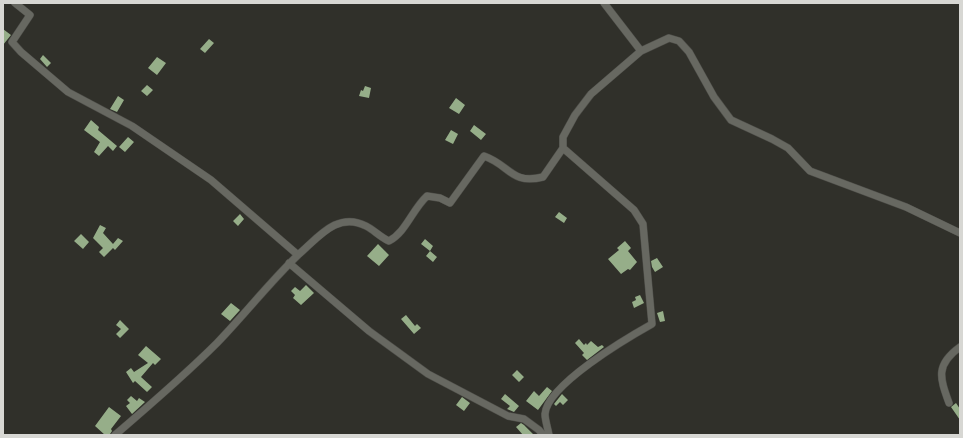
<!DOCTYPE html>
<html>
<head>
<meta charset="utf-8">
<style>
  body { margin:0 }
  #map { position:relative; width:963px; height:438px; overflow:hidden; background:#30302a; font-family:"Exo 2",sans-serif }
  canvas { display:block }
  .frame { position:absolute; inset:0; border:4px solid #d7d7d3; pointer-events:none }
</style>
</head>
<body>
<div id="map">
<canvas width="963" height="438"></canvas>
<div class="frame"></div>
</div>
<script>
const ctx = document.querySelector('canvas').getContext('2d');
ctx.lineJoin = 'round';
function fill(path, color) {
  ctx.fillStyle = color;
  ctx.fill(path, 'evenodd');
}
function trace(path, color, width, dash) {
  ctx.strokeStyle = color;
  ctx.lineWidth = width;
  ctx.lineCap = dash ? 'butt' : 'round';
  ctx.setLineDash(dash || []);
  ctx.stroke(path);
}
const building = new Path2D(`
  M3,29L11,35L3,45Z
  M209,39L214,43L205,53L200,49Z
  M43,55L51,63L47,67L40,59Z
  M157,57L166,63L157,75L148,68Z
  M147,85L153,90L147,96L141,91Z
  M365,86L371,88L369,98L359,96L361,90L363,91Z
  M118,96L124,100L117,112L110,109Z
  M456,98L465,105L459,114L449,108Z
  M91,120L99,127L98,130L117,146L113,151L108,146L99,156L94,152L100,142L84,130Z
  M474,125L486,134L481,140L470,131Z
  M451,130L458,134L453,144L445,140Z
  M128,137L134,142L125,152L119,147Z
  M559,212L567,218L564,223L555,217Z
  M240,214L244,219L238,226L233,221Z
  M100,225L106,228L103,233L113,244L118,238L123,241L115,250L113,248L104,257L99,252L103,248L93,238Z
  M81,234L89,242L83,249L74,241Z
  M425,239L433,246L430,251L421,244Z
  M625,241L631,248L628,251L637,262L630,270L628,269L621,274L608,259L619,250L617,248Z
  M378,244L389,255L379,266L367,256Z
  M430,251L437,257L433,262L426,256Z
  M657,258L663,267L655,272L652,267L651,261Z
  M306,285L314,293L301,305L293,298L295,295L291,291L295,287L300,291Z
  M640,295L644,303L634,308L632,302L636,300L635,297Z
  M231,303L240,310L230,321L221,314Z
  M663,311L665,321L660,322L657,313Z
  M406,315L415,326L417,324L421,328L414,334L401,319Z
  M120,320L129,329L120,338L116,334L121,329L116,325Z
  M579,339L584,345L586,343L587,345L591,341L598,347L602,345L604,347L587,360L582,355L584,353L575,343Z
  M146,346L161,359L155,365L153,363L141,377L152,387L147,392L135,381L133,383L126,372L131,368L134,372L148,363L138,355Z
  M517,370L524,377L519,382L512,375Z
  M547,387L552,391L538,410L526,401L534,391L539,396Z
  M505,394L519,406L514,412L507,409L510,406L501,399Z
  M562,394L568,400L563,405L560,402L556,406L554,404Z
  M131,396L137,401L139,398L145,402L132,414L126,406L130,403L127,400Z
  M462,397L470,403L464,411L456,405Z
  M956,403L960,409V420L951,407Z
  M109,407L121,416L111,429L112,431L110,434L105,435L95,426Z
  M521,423L524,425L534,435H523L516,427Z`);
const street = new Path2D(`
  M15,3L30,15L12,42L21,52L68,92L132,126L211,180L298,255C318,238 337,211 366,226C374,230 380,237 389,241C406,232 412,210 427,196L440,198L450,203L484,156C510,165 511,185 543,177L563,148V137L575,115L591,94L641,51L669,38L679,41L689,52L714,97L731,120L772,139L788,148L810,171L906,207L960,233
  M604,3L641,51
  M289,263L369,331L428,374L508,416L524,419L539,430L543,435
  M949,403C940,378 935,365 960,347
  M115,435C150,405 185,375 217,343C245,314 269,283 298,255
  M549,435C548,429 545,420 545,414C547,385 627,338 652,324L643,224L634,210L563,148`);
fill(building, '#96ae89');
trace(street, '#4d4d48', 8);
trace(street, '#676861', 7);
</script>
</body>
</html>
